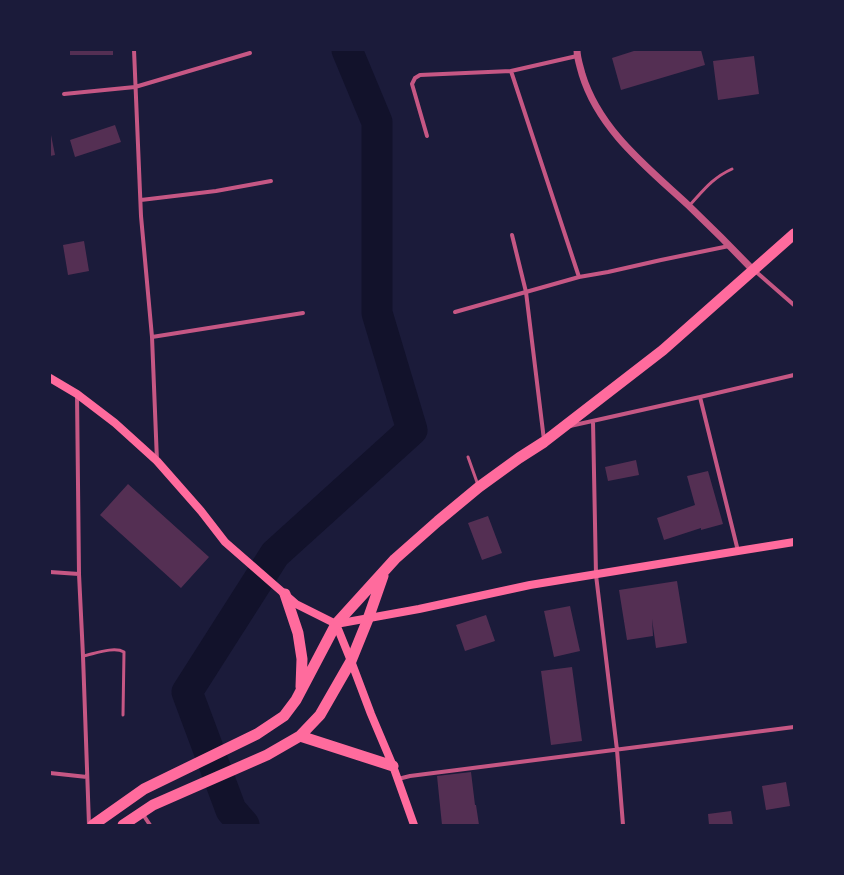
<!DOCTYPE html>
<html>
<head>
<meta charset="utf-8">
<style>
  body { margin:0 }
  #map { position:relative; width:844px; height:875px; overflow:hidden; background:#1b1b3a; font-family:"Source Sans 3",sans-serif }
  canvas { display:block }
  .frame { position:absolute; inset:0; border:51px solid #1b1b3a; pointer-events:none }
</style>
</head>
<body>
<div id="map">
<canvas width="844" height="875"></canvas>
<div class="frame"></div>
</div>
<script>
const ctx = document.querySelector('canvas').getContext('2d');
ctx.lineJoin = 'round';
function trace(path, color, width, dash) {
  ctx.strokeStyle = color;
  ctx.lineWidth = width;
  ctx.lineCap = dash ? 'butt' : 'round';
  ctx.setLineDash(dash || []);
  ctx.stroke(path);
}
function fill(path, color) {
  ctx.fillStyle = color;
  ctx.fill(path, 'evenodd');
}
const river = new Path2D(`
  M244,825L231,810L187,692L275,554L412,430L377,313V122L347,50`);
const building = new Path2D(`
  M70,50H113V55H70Z
  M637,50H701L705,65L621,90L612,58Z
  M754,56L759,94L718,100L713,61Z
  M115,125L121,142L75,157L70,140Z
  M50,135H51L55,155L50,156Z
  M84,241L89,271L68,275L63,245Z
  M636,460L639,475L608,481L605,467Z
  M708,471L723,524L701,530V528L664,540L657,518L695,505L687,476Z
  M128,484L209,557L181,588L100,515Z
  M488,516L502,553L482,560L468,523Z
  M677,581L687,643L656,648L652,619L653,636L627,640L619,590Z
  M570,606L580,651L554,657L544,611Z
  M486,615L495,641L465,651L456,625Z
  M572,667L582,741L551,745L541,671Z
  M471,772L475,805H476L479,825H442L437,776Z
  M786,782L790,806L766,810L762,786Z
  M731,811L733,825H709L708,814Z`);
const service = new Path2D(`
  M689,206C703,191 712,178 732,169
  M468,457L478,485
  M83,656C94,654 114,646 124,652L123,715`);
const minor = new Path2D(`
  M134,50L141,216L152,337L157,461
  M511,71L579,277
  M64,94L135,87L250,53
  M427,136L412,84L415,78L420,75L511,71L577,56
  M141,200L216,191L271,181
  M512,235L526,292L544,440
  M754,270L794,305
  M455,312L579,277L608,272L661,260L729,246
  M152,337L303,313
  M77,394L79,574L83,656L89,825
  M593,421L596,575L617,750L623,825
  M570,426L700,397
  M738,551L700,397L794,375
  M50,572L79,574
  M50,773L87,777
  M398,779L410,776L794,727
  M142,813L150,825`);
const tertiary = new Path2D(`
  M577,50C577,58 580,66 582,74C599,130 647,167 688,205C710,226 732,248 753,270`);
const secondary = new Path2D(`
  M50,378L77,394L115,423L157,461L201,511L225,542L296,604L336,624L419,609L530,585L738,551L794,542
  M336,624L351,661L371,714L393,766L414,825`);
const trunk = new Path2D(`
  M285,594L298,633L302,659L301,687
  M300,736L393,766
  M93,825L144,789L257,734L284,716L296,700L336,624L395,559L438,521L479,487L519,458L544,442L663,350L794,234
  M123,825L153,805L267,755L300,736L320,715L351,661L368,619L383,576`);
trace(river, '#12122b', 31);
fill(building, '#542f53');
trace(service, '#c65784', 3);
trace(minor, '#c65784', 4);
trace(tertiary, '#c65784', 7);
trace(secondary, '#ff6b9d', 8);
trace(trunk, '#ff6b9d', 11);
</script>
</body>
</html>
